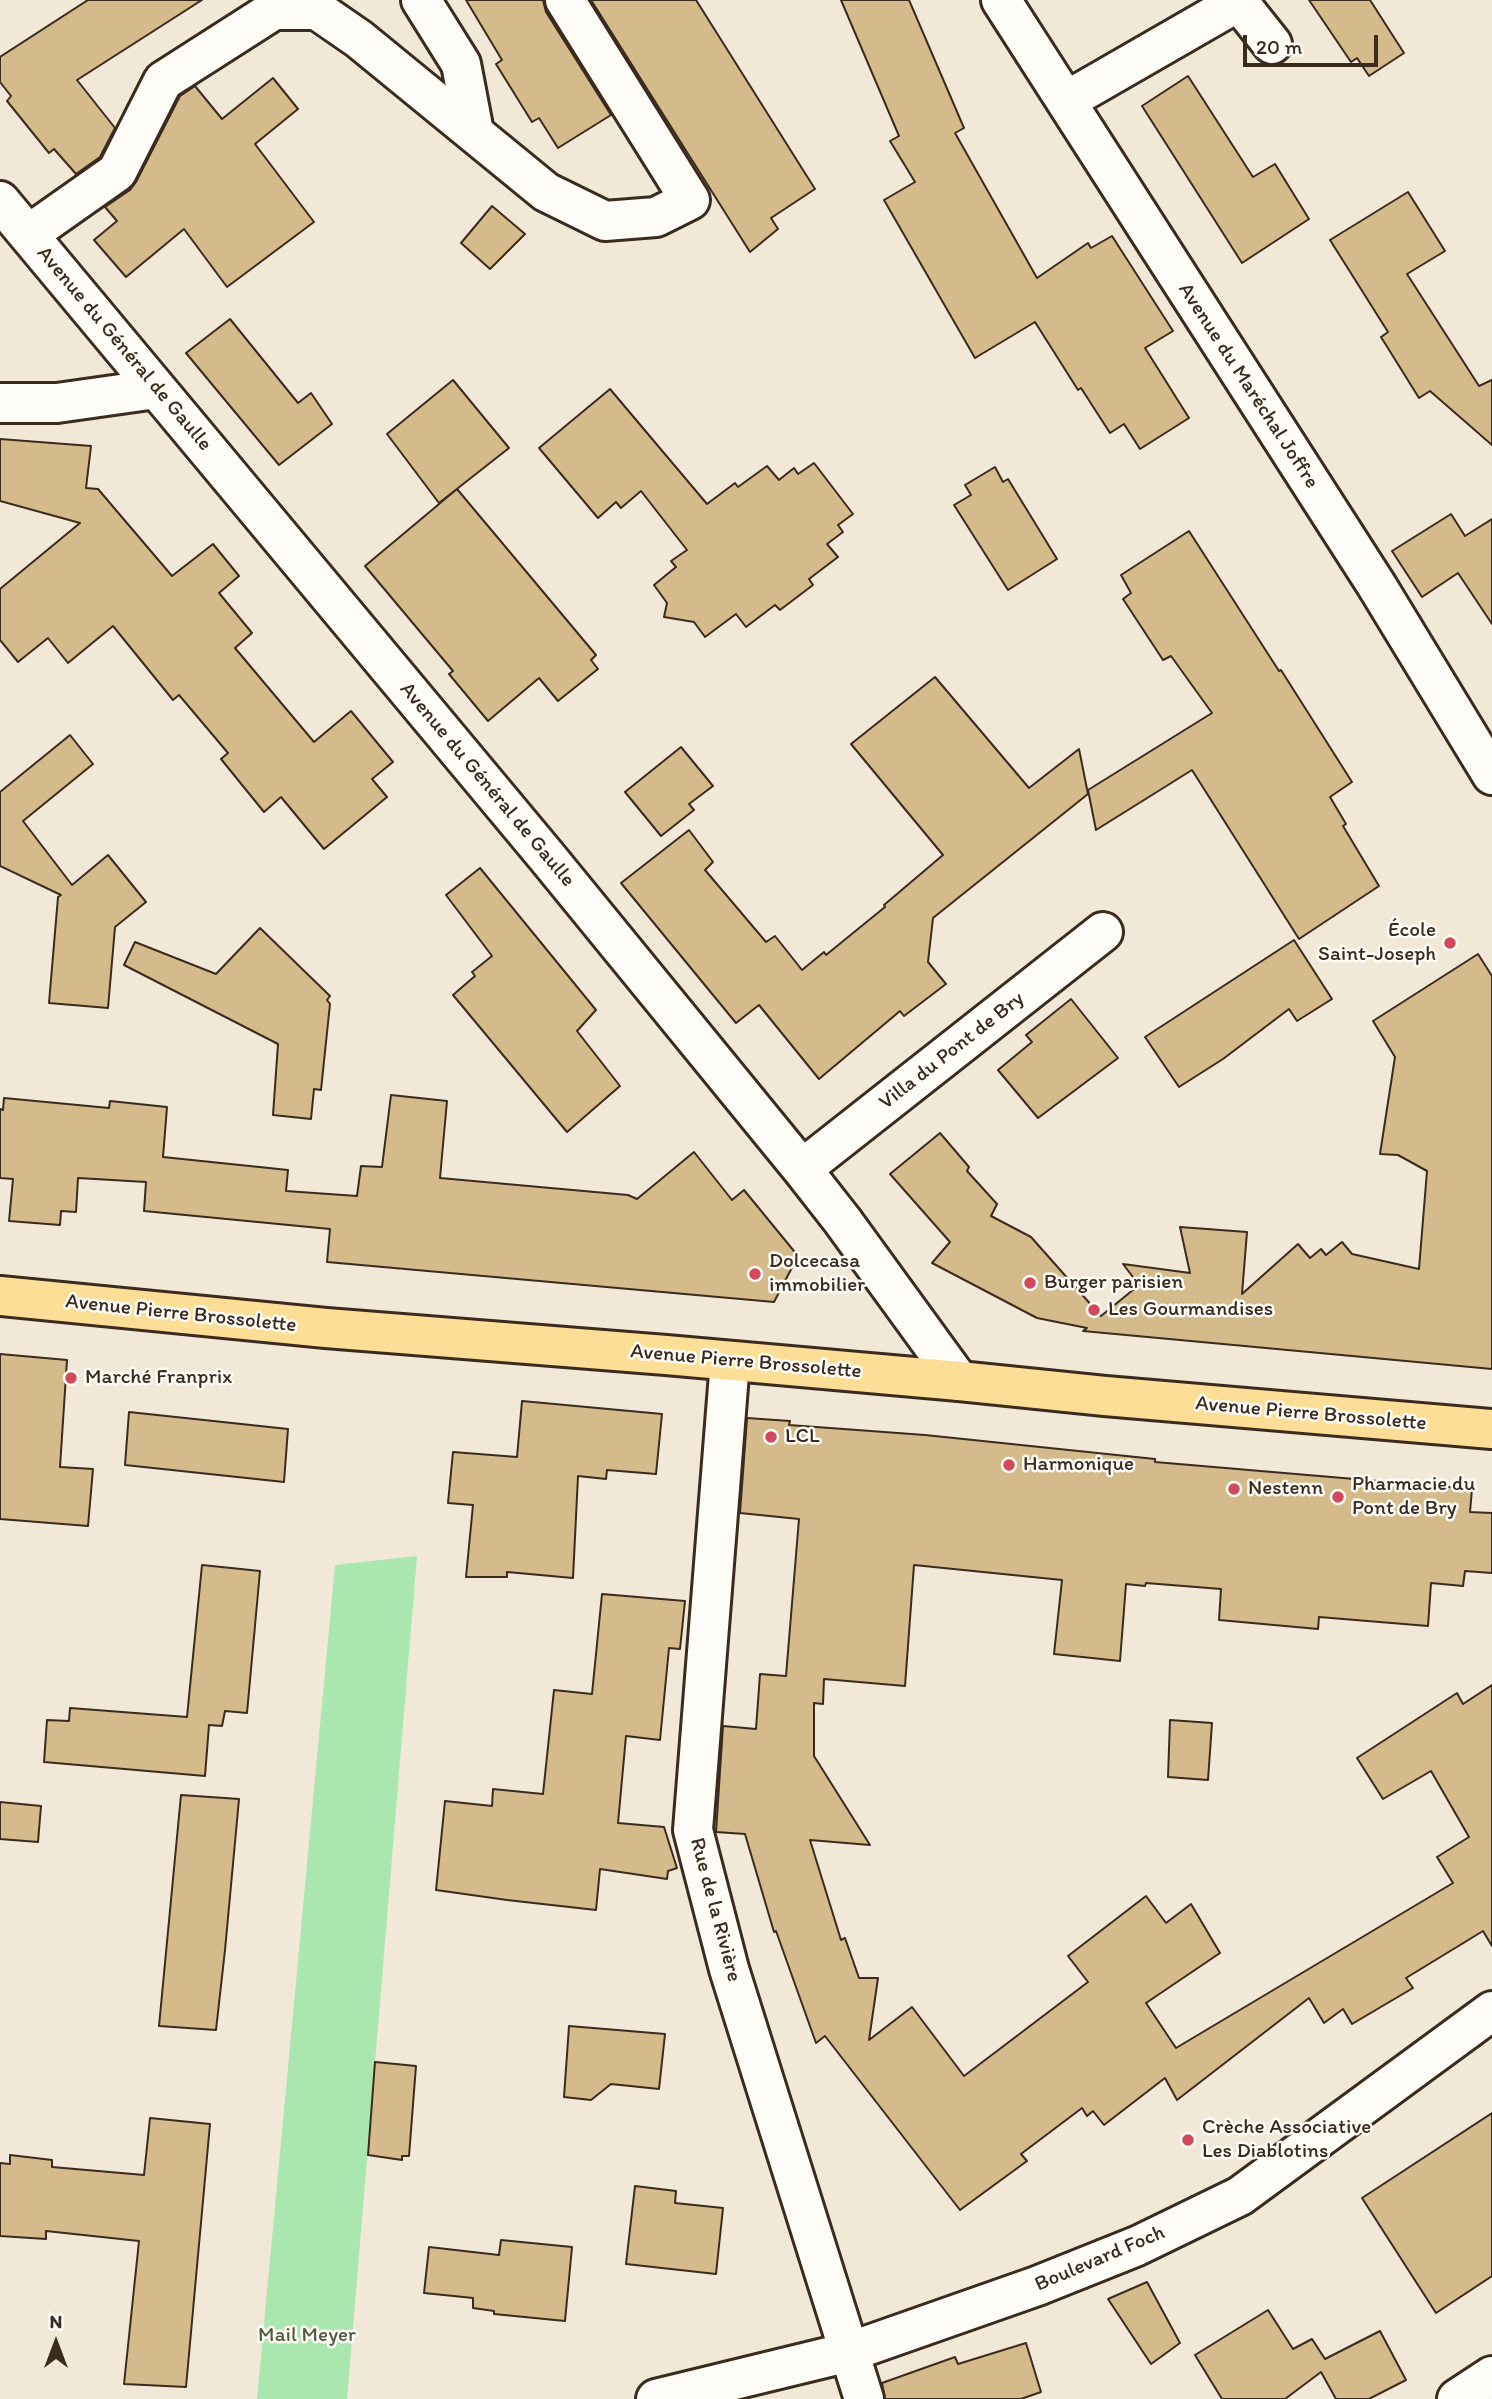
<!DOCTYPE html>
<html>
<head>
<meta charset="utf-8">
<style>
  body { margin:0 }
  #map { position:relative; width:1492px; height:2399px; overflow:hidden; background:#f1e8d7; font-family:Itim,sans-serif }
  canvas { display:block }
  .north { position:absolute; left:21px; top:2308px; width:70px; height:70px; -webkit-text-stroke:5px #fdfcf7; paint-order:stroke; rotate:0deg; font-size:19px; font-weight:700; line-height:28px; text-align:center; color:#3b2a1e }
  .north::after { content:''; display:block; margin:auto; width:24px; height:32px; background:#3b2a1e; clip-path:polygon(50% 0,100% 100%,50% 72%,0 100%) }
  .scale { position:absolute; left:1243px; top:35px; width:135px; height:32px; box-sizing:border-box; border:4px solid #3b2a1e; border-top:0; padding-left:9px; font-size:21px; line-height:24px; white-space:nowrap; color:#3b2a1e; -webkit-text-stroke:5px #fdfcf7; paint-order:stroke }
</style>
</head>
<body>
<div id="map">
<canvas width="1492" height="2399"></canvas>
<div class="north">N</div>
<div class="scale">20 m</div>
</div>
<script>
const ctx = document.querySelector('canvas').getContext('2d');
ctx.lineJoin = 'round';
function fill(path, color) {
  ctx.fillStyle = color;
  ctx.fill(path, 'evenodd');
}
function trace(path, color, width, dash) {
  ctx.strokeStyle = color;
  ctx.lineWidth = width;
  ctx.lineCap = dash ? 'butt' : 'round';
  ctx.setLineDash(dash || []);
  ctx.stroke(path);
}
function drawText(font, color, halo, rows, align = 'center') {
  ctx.font = font + ' Itim,sans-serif';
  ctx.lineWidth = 5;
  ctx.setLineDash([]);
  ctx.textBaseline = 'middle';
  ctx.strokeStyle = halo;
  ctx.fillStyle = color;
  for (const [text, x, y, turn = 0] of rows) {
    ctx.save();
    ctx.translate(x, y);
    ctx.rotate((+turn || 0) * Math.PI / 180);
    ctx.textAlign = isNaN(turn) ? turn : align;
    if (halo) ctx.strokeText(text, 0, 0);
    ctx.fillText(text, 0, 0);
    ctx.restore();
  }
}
const green = new Path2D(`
  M417,1556L347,2399H257L335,1565Z`);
const building = new Path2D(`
  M88,0H202L77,80L115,128L100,157L76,174L54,149L49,153L7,101L11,96L0,82V57Z
  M466,0H543L546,12L611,115L558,148L539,118L532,122L496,64L502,60Z
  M591,0H696L815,189L771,218L778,229L750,252Z
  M841,0H909L964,128L955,133L1037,278L1088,243L1091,248L1112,236L1173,331L1145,348L1189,418L1140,449L1124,424L1110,433L1081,388L1078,390L1035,322L975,358L884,200L915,182L890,141L899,136Z
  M1309,0H1370L1404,53L1369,76L1357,58L1351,62Z
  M1188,76L1253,177L1275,164L1309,219L1242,263L1142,106Z
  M273,78L298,109L255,144L314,222L227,287L184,229L126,277L94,240L117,221L105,207L130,190L136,182L180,96L195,86L222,119Z
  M1408,192L1445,251L1407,274L1479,386L1492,380V445L1430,391L1419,398L1381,337L1388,332L1330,240Z
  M492,206L525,234L490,269L461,243Z
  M230,319L298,403L311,393L332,424L279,465L186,353Z
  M453,380L509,448L439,503L387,434Z
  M610,389L707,504L735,483L738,487L767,466L779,480L794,468L798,474L814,463L853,514L838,525L843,532L827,544L838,557L809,579L813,585L780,610L775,605L746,627L736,614L705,637L694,622L664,617L667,603L654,585L676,567L671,561L687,550L641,491L621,508L616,502L598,518L539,448Z
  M0,439L91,446L86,488L98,489L172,576L213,544L239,576L219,593L252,633L235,648L314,742L351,711L393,762L372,779L387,797L324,849L281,797L264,812L221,759L228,753L179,695L173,700L113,626L68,663L48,638L18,662L0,640V589L80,523L0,501Z
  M995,467L1003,482L1008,479L1057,559L1008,590L954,505L971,495L965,485Z
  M457,489L596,655L591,660L598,669L558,701L539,678L488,721L449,674L453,671L365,566Z
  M1451,514L1465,536L1492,519V624L1458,573L1422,597L1392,551Z
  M1189,531L1279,671L1281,670L1352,782L1330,797L1346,824L1343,826L1379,886L1299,939L1192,770L1096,830L1088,790L1212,713L1171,656L1163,660L1123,599L1131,593L1121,575Z
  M935,677L1029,788L1079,749L1088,794L933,918L928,962L946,984L904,1016L900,1011L819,1079L759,1005L736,1023L621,883L689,830L713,862L705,870L766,942L775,936L802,970L824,952L826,955L885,907L884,905L943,855L851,744Z
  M70,735L93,764L23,821L72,885L108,855L146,902L115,927L108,1008L49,1003L58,897L61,895L0,866V792Z
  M681,747L713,786L689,804L694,810L661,836L625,792Z
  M480,868L596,1010L577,1031L620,1086L567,1132L453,995L475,976L472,972L492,956L446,895Z
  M260,928L330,996L327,1000L330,1004L321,1090L314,1089L311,1119L273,1115L278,1044L124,965L135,942L216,974Z
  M1294,940L1332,999L1297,1021L1289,1009L1223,1059L1179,1087L1145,1037Z
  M1478,954L1492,976V1369L1083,1331L1087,1328L1037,1318L932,1263L950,1242L890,1174L940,1133L969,1167L967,1171L997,1204L991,1216L1031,1237L1101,1316L1139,1285L1123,1264L1190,1273L1180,1227L1247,1232L1242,1294L1298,1244L1310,1258L1321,1249L1326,1255L1342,1242L1352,1254L1419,1269L1427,1171L1398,1155L1380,1154L1395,1057L1373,1021Z
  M1071,999L1118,1058L1038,1118L998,1070L1032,1042L1026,1035Z
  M391,1095L447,1101L440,1178L628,1195L637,1199L694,1152L732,1200L744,1190L798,1256L774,1302L327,1262L330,1229L144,1211L146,1182L78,1178L76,1212L61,1211L60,1225L9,1221L13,1179L0,1178V1109L3,1110L4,1098L109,1108L110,1101L167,1107L163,1157L288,1170L286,1191L357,1196L361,1166L382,1167Z
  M0,1354L67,1360L60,1467L93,1469L88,1526L0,1519Z
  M522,1401L662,1414L656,1474L607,1470L606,1479L578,1476L573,1578L507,1572V1577H466L473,1505L448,1503L453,1452L517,1457Z
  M129,1412L288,1429L284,1482L125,1465Z
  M747,1418L790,1421L789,1425L925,1435L1155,1459V1462L1472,1489L1470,1512L1492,1513V1573L1465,1571L1463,1586L1431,1583L1428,1626L1319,1617L1318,1629L1219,1620L1221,1589L1146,1583L1145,1586L1126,1584L1120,1661L1054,1654L1062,1580L914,1565L905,1686L824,1679L823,1704L814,1703V1756L870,1845L810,1840L841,1940L845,1938L859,1978H878L869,2040L912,2007L964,2076L1088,1982L1068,1956L1146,1896L1166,1923L1191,1904L1220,1953L1146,2003L1176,2048L1453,1883L1437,1857L1469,1837L1431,1771L1383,1799L1357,1758L1457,1693L1463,1704L1492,1685V1946L1483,1931L1406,1978L1413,1988L1352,2024L1343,2009L1324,2023L1309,1998L1177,2100L1165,2078L1104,2125L1093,2111L1087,2116L1082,2108L1021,2154L1027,2161L960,2210L825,2036L816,2043L776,1931L774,1932L745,1834L716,1832L723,1726L756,1729L760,1674L786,1676L799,1519L740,1513Z
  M202,1565L260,1571L247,1713L225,1711L222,1726L209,1725L205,1776L44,1762L47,1720L69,1721L70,1708L187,1717Z
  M602,1594L685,1601L680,1649L669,1648L660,1740L626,1736L618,1823L664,1827L677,1868L668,1871L667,1879L600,1869L596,1910L507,1900L436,1890L445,1801L492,1806L493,1789L543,1794L554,1690L592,1694Z
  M1170,1720L1212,1723L1208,1780L1168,1777Z
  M181,1795L239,1799L225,1950L216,2030L159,2026Z
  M0,1802L41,1806L38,1842L0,1839Z
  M569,2026L665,2034L659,2089L611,2084L591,2100L564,2097Z
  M375,2062L416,2066L409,2156H402V2160L368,2155Z
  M1492,2113V2276L1436,2313L1362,2198Z
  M150,2118L210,2124L186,2387L124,2384L139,2241L46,2231V2239L0,2236V2163L10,2164V2155L52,2160V2167L144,2175Z
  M635,2186L676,2191L675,2203L723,2208L716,2274L626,2264Z
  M501,2240L572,2247L565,2321L494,2314V2311L473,2308V2298L424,2293L429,2247L499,2255Z
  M1147,2282L1180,2343L1151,2364L1108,2299Z
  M1268,2310L1293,2349L1312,2339L1325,2359L1380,2331L1406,2380L1369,2399H1336L1321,2372L1285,2399H1222L1195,2355Z
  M1026,2343L1041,2392L1021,2399H885L882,2383L955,2357L958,2364Z`);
const minor = new Path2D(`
  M421,0L461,64L474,132
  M1001,0L1377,586L1492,775
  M1237,0L1272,44
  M1066,101L1238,2
  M0,201L547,857L802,1169L842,1220L959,1381
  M29,234L117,172L163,81L274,10H317L359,39L546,192L605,221L656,217L690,200L565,0
  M0,403H57L156,389
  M802,1169L1103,932
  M730,1361L693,1830L729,1969L864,2399
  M656,2399L849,2352L1037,2286L1137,2246L1240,2196L1492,2011
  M1457,2399L1492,2376`);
const major = new Path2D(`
  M0,1296L326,1328L666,1355L959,1381L1105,1396L1492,1429`);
const markers = [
  [1450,943,7,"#d1495b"],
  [755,1274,7,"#d1495b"],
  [1030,1283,7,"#d1495b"],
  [1094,1310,7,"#d1495b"],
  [71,1378,7,"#d1495b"],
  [771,1437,7,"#d1495b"],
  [1009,1465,7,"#d1495b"],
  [1234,1489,7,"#d1495b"],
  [1338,1497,7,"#d1495b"],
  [1188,2140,7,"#d1495b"]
];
const streetNames = [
  ["Avenue du Général de Gaulle",124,349,50],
  ["Avenue du Maréchal Joffre",1248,386,57],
  ["Avenue du Général de Gaulle",487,785,50],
  ["Villa du Pont de Bry",952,1051,-38],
  ["Avenue Pierre Brossolette",181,1314,6],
  ["Avenue Pierre Brossolette",746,1362,5],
  ["Avenue Pierre Brossolette",1311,1414,5],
  ["Rue de la Rivière",715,1910,75],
  ["Boulevard Foch",1100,2259,-23]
];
const poiNames = [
  ["École",1436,931,"right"],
  ["Saint-Joseph",1436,955,"right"],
  ["Dolcecasa",769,1262],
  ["immobilier",769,1286],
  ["Burger parisien",1044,1283],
  ["Les Gourmandises",1108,1310],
  ["Marché Franprix",85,1378],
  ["LCL",785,1437],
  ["Harmonique",1023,1465],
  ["Pharmacie du",1352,1485],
  ["Pont de Bry",1352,1509],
  ["Nestenn",1248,1489],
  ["Crèche Associative",1202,2128],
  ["Les Diablotins",1202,2152]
];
const parkNames = [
  ["Mail Meyer",307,2336]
];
fill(green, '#a9e7ae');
fill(building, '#d5bb8b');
trace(building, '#3b2a1e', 2);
trace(minor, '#3b2a1e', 44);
trace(major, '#3b2a1e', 44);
trace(minor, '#fdfcf7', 38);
trace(major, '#fcde96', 38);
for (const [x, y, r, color] of markers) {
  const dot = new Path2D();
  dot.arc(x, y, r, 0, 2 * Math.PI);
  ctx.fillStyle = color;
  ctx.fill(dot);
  trace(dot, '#fdfcf7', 2.5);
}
drawText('21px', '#3b2a1e', '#fdfcf7', streetNames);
drawText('21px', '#3b2a1e', '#fdfcf7', poiNames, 'left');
drawText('21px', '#565942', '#fdfcf7', parkNames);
</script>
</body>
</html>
